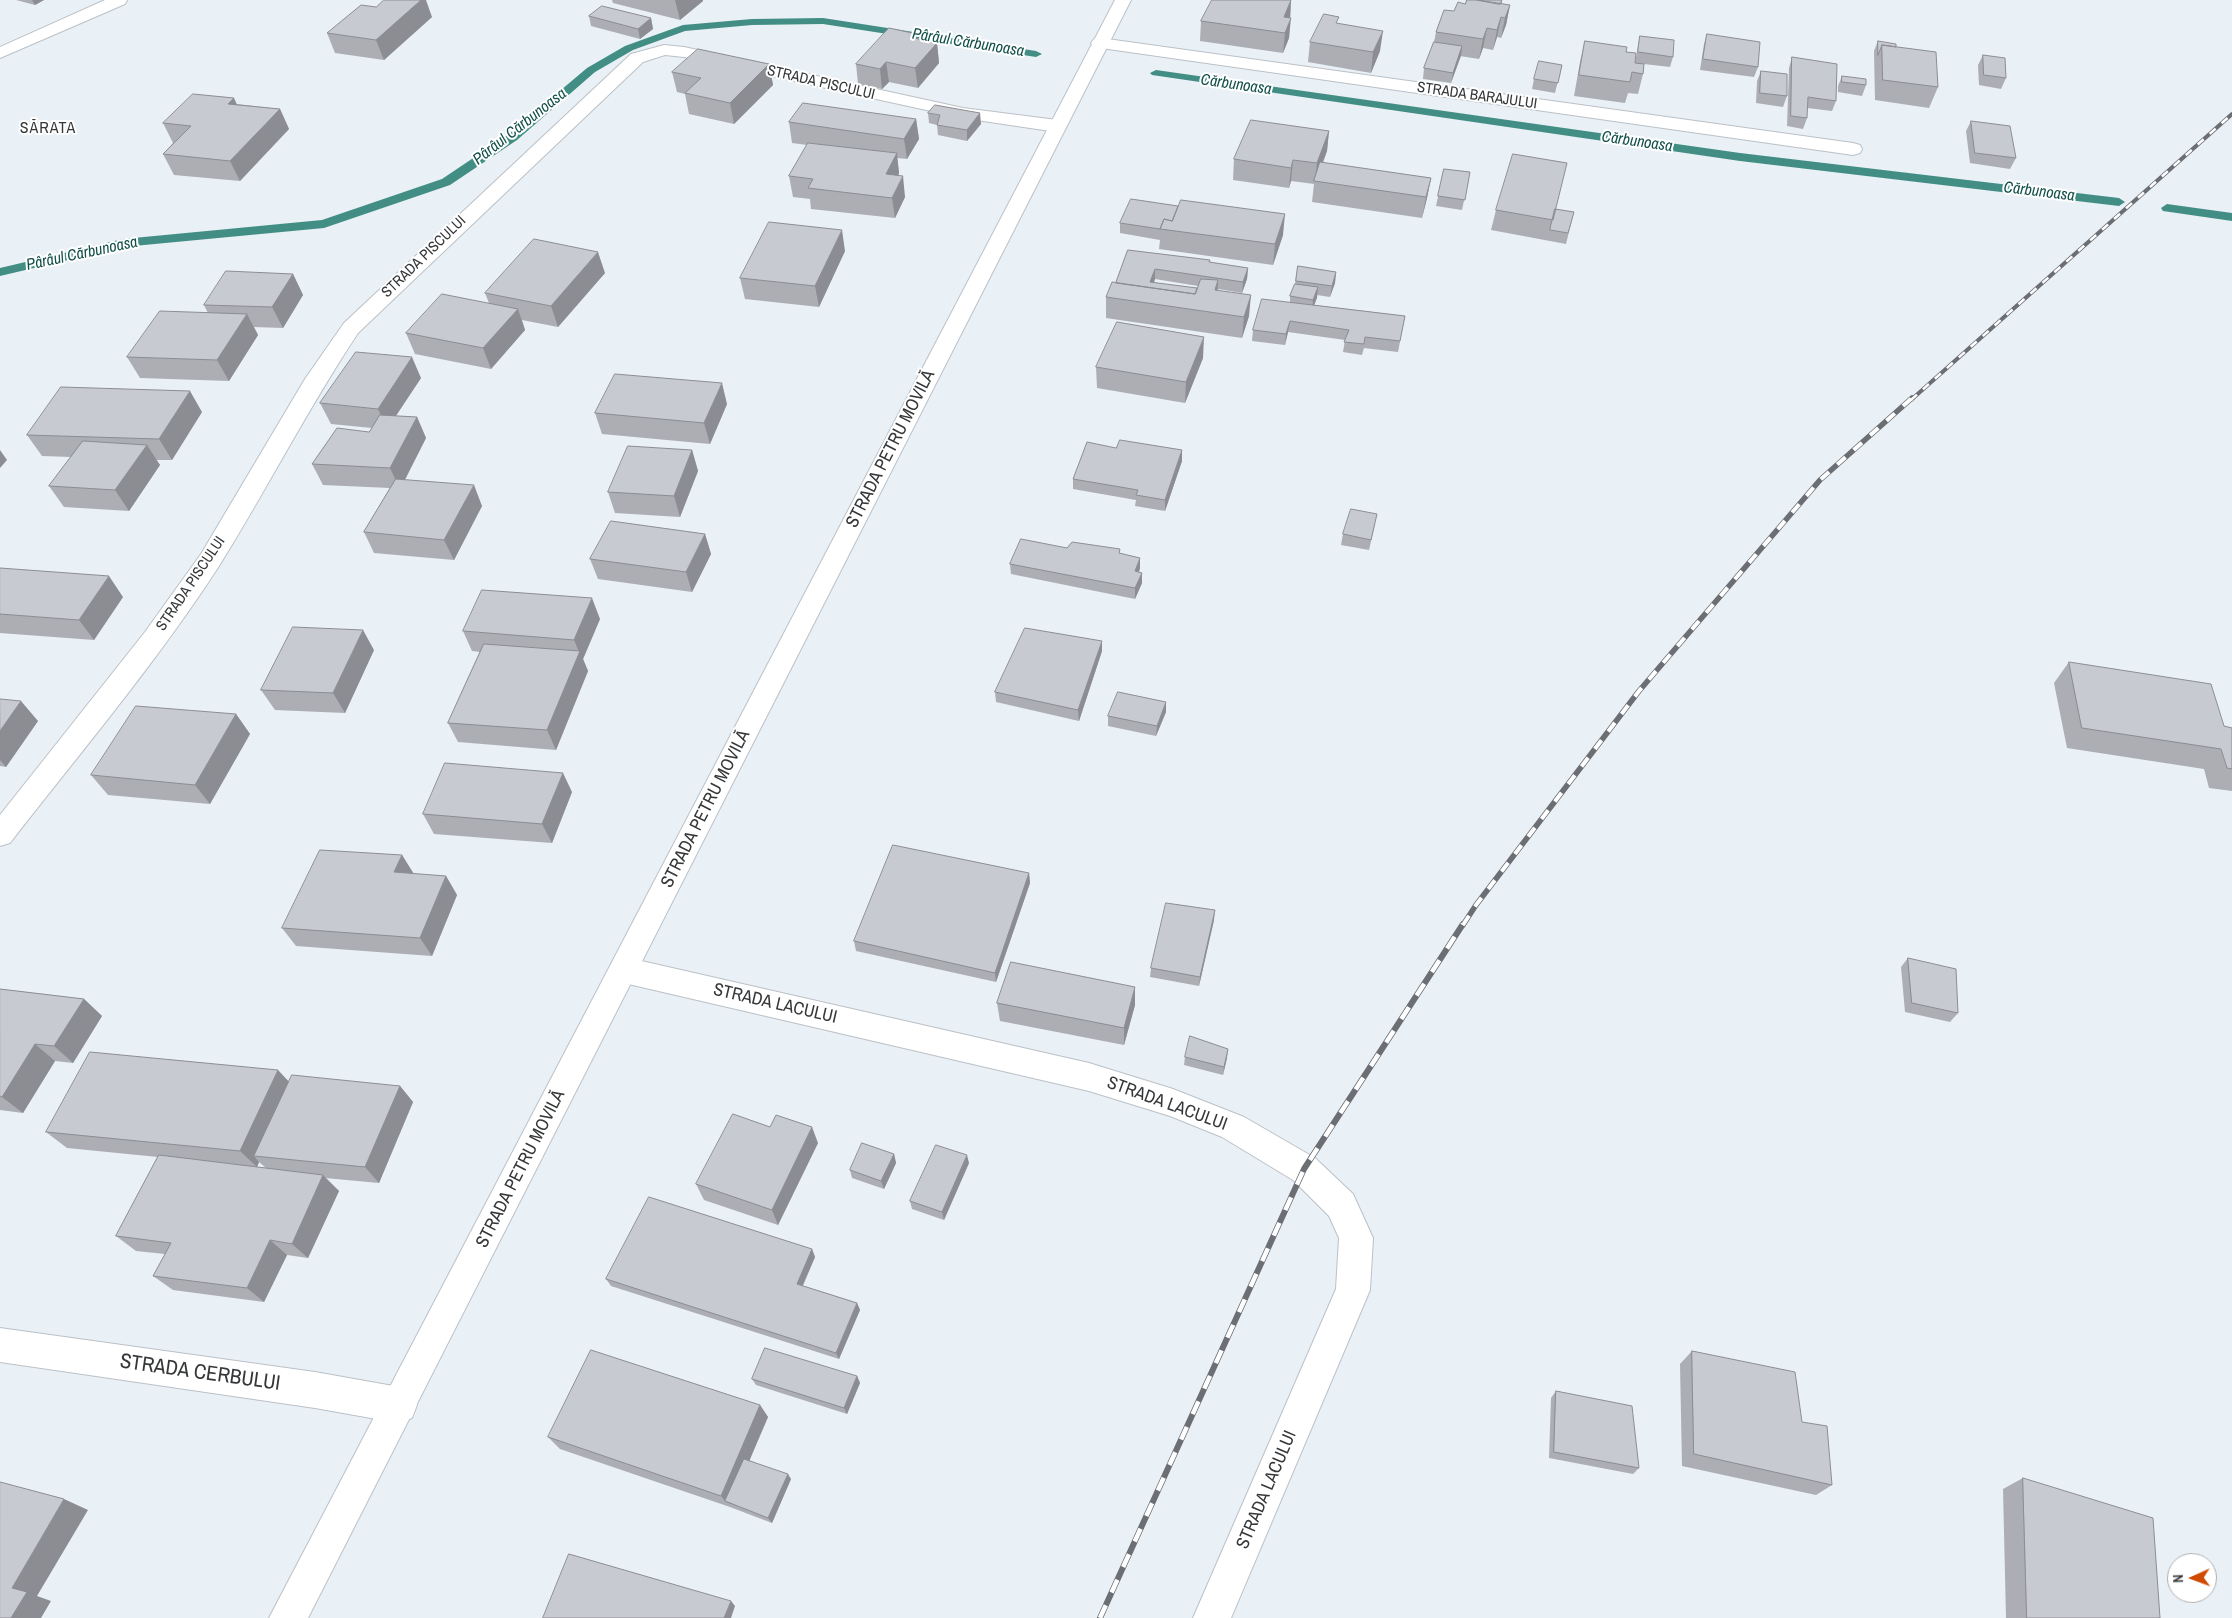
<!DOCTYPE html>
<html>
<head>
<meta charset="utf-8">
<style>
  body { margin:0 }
  #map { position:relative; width:2232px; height:1618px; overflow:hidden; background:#e9f0f6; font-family:"Archivo Narrow",sans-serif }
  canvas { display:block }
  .north { position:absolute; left:2167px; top:1553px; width:50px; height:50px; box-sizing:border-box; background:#fff; border:1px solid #aeafb0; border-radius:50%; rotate:268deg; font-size:14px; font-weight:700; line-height:20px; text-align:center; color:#353739 }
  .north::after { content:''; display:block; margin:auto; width:18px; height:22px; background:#d04b01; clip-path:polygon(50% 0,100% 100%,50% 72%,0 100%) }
</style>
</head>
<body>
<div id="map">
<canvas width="2232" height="1618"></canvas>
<div class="north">N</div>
</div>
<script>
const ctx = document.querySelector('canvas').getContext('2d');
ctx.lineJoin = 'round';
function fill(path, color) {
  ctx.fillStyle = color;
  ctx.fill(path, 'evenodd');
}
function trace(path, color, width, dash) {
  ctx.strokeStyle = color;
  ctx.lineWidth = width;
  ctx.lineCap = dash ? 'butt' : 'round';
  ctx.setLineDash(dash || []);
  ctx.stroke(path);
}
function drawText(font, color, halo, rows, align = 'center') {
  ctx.font = font + ' "Archivo Narrow",sans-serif';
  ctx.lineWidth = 4;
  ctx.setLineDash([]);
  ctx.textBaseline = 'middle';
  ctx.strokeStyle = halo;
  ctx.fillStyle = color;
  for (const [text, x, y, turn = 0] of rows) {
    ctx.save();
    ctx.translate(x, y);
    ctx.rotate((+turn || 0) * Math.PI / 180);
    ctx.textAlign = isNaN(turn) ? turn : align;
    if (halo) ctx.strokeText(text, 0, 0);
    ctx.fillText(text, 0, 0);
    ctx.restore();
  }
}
const stream = new Path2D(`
  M823,18L1036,51L1042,54L1036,57L823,24L752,25L685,31L633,50L595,72L517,140L450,185L324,228L123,247L0,276V268L123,239L322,220L442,179L509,134L587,68L625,46L683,25L752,19Z
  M1156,70L1740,153L2119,198L2125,202L2119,206L1740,161L1152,75L1150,73Z
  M2167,204L2232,213V221L2163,211L2161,208Z`);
const minor = new Path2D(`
  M105,0H127L125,4L0,58V47Z
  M1100,38L1853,143L1860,145L1862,149L1860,153L1853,155L1094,47L1091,43L1094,39Z
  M664,45L684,47L963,108L1057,120L1064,122L1066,126L1064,130L1057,132L963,118L684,57L665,55L643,62L358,333C308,408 267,489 219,566C157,662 80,753 10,843L0,846V815L145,632L201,554L305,379L344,323L631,54Z
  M624,957L1089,1063L1173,1089L1244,1117L1315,1158L1353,1194L1373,1238L1370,1290L1231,1618H1193L1336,1289L1339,1238L1329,1216L1293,1180L1222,1137L1170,1116L1089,1091L624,983L614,979L609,970L614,961Z
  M0,1328L315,1372L399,1387L412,1392L417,1405L412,1418L399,1423L315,1408L0,1362Z`);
const primary = new Path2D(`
  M1115,0H1131L308,1618H269Z`);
const railFar2 = new Path2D(`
  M1911,400L2232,114`);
const railFar1 = new Path2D(`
  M1463,925L1476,905L1639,691L1820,480L1912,398`);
const rail = new Path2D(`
  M1100,1618L1304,1169L1463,924`);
const wall = new Path2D(`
  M16,0H44L35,5Z
  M612,0H703V1L680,20L613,3Z
  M1291,0L1289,38L1283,53L1200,41L1201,21Z
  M1467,0H1502V4L1510,5L1506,25L1501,38L1497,37L1493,50L1483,48L1479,59L1460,56L1451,83L1423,79L1424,68L1434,42L1436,32L1465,4Z
  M376,7L432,17L384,60L335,53L327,33Z
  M589,16L651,18L653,29L640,39L591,26Z
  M1707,34L1758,67L1754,77L1700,70L1704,44Z
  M1640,36L1673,57L1670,67L1644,64L1643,74L1638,94L1628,93L1625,103L1574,96L1580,62L1585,41L1626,52L1635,63L1638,46Z
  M918,38L937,43L939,63L918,88L889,82L882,89L858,84L856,64Z
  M1878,41L1896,47L1938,87L1929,108L1875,100L1874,51Z
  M1310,42L1380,51L1371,73L1308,62Z
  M1983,55L2006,78L2001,89L1979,85L1978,65Z
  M1792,57L1836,101L1832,111L1807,108V118L1803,129L1787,126L1789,68Z
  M769,64L773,85L734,124L689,114L685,94L677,92L672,72Z
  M1562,65L1555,93L1532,89L1534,79Z
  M1761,71L1787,96L1783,107L1756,103L1757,81Z
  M1842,76L1866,85L1862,96L1838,92V86Z
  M237,104L280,109L289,129L240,181L174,175L163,154L173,143L163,123Z
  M928,113L981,124L967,141L938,135L937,125L929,123Z
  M916,119L919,139L907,159L897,158L899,173L898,176L905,197L895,218L811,209L810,199L793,197L789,176L807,145L792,143L789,122Z
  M1971,121L2016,158L2010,169L1970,163L1966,131Z
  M1329,131L1327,151L1323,163L1431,178L1427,198L1422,218L1312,202L1314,184L1291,181L1289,188L1233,180L1234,159Z
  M1444,169L1470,172L1462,210L1436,206Z
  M1555,209L1574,212L1566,244L1491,230L1496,210Z
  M1120,223L1283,235L1273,265L1159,249L1160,240L1120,233Z
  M1128,250L1248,268L1247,279L1242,293L1218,289V290L1249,316L1242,338L1106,318V297L1116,283ZM1155,279L1198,286L1197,288L1154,283Z
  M845,251L819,307L745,299L740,278Z
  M1298,266L1336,272L1335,283L1330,297L1317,295L1314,305L1405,316L1398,352L1364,348L1362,355L1343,352L1345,340L1288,332L1285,345L1252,341L1253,330L1290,302V296L1295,284Z
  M605,273L558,327L522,320L525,330L491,369L415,354L406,333L489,303L485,293Z
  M293,274L303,295L283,328L254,327L258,335L229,381L140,378L127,357L208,313L204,305Z
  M1203,358L1185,403L1097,388L1096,367Z
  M421,378L396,416L417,417L426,438L405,480L482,506L454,560L374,553L364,532L390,488L323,485L312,464L369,432L372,428L331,424L320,403Z
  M727,404L710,444L602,434L595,413Z
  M202,412L172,460H156L160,465L129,511L64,507L49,486L71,457L42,456L27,435Z
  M692,450L698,471L680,517L615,513L608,492Z
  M1182,450V461L1165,511L1135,506L1136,500L1073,489V479Z
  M1375,524L1369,550L1341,545L1343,534Z
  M705,534L711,554L692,592L598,579L590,559Z
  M1067,548L1120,553L1140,568L1139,572L1142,573V583L1135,599L1011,574L1010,564Z
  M0,568L123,597L94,640L0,633Z
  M600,619L583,659L588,671L556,750L458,742L448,723L480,652L472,651L463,631Z
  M374,650L345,713L275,710L261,690Z
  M1102,651L1079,721L996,702L995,692Z
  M2069,662L2224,726L2232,728V791L2209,788L2204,769L2067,748L2054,683Z
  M0,699L38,721L6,767L0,766Z
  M1166,702V712L1156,736L1108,726V716Z
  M236,714L250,734L210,804L108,795L91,775Z
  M572,792L552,843L434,834L423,814Z
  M402,855L413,874L446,876L457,895L432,956L296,946L282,928Z
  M1029,873L1030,883L996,982L856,951L854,941Z
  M1214,920L1199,986L1150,977L1151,968Z
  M1908,958L1958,1013L1950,1022L1905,1012L1901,967Z
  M0,989L84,999L102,1016L73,1063L55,1061L23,1113L0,1110Z
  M997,1003L1135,1005L1124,1045L1000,1021Z
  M1185,1057L1227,1058L1223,1075L1184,1065Z
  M289,1082L400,1086L413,1102L379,1183L325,1178L339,1191L308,1258L287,1255L264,1302L173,1290L153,1276L165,1254L136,1251L116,1236L158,1157L67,1148L46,1132ZM259,1162L266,1168L257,1167Z
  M818,1143L778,1225L704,1200L696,1184Z
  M894,1154L896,1163L884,1189L852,1178L850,1170Z
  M969,1163L944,1220L912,1209L910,1201Z
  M812,1249L815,1257L803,1286L857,1303L860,1310L839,1359L611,1286L606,1279Z
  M1692,1351L1802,1422L1832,1485L1816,1495L1682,1466L1680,1364Z
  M857,1376L860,1383L847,1414L756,1385L752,1379Z
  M1556,1391L1639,1468L1633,1474L1549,1458L1551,1398Z
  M760,1405L768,1417L749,1460L791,1479L772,1523L730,1507L560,1449L548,1437Z
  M2023,1478L2160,1618H2006L2003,1489Z`);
const shadedWall = new Path2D(`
  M32,0H44L35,5Z
  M421,0H426L432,17L384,60L376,40Z
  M675,0H703V1L680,20Z
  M1291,0L1290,20L1284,17Z
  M1510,5L1506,25L1501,38L1505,18Z
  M1501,17L1497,37L1493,50L1497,30Z
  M651,18L653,29L640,39L638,29Z
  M1291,18L1289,38L1283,53L1285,33Z
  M1487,28L1483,48L1479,59L1483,39Z
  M1383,31L1380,51L1371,73L1373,52Z
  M937,43L939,63L918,88L915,68Z
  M1462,46L1461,56L1451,83L1453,73Z
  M886,62L889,82L882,89L880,69Z
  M769,64L773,85L734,124L730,103Z
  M234,98L243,118L228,104Z
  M280,109L289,129L240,181L230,161Z
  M980,113L981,124L967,141V130Z
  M916,119L919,139L907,159L904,139Z
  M1329,131L1327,151L1315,182L1317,163Z
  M897,153L899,173L889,195L886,174Z
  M1293,160L1291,181L1289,188L1291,168Z
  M903,176L905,197L895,218L892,198Z
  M1431,178L1427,198L1422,218L1426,197Z
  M1285,214L1283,235L1273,265L1275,244Z
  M842,230L845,251L819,307L815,286Z
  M598,252L605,273L558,327L551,306Z
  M1248,268L1247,279L1242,293L1243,282Z
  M1155,269V279L1150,293V282Z
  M1336,272L1335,283L1330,297L1332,286Z
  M293,274L303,295L283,328L272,307Z
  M1218,280L1217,301L1215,290Z
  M1318,287L1317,298L1312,311L1313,300Z
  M1251,295L1249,316L1242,338L1244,317Z
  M518,309L525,330L491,369L483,348Z
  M247,314L258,335L229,381L217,360Z
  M1290,321L1288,332L1285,345L1286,334Z
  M1204,337L1203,358L1185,403L1186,382Z
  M412,357L421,378L387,429L378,409Z
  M722,383L727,404L710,444L704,423Z
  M190,391L202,412L172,460L159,439Z
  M417,417L426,438L400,489L390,468Z
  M147,445L160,465L129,511L115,490Z
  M0,450L7,460L0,468Z
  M692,450L698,471L680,517L674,496Z
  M1182,450V461L1165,511V500Z
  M474,485L482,506L454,560L444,540Z
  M705,534L711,554L692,592L686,572Z
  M1140,558V568L1135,582V571Z
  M1142,573V583L1135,599V588Z
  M109,576L123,597L94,640L79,620Z
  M592,598L600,619L583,659L588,671L556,750L547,730L579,652L574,640Z
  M363,630L374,650L345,713L333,693Z
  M1102,641V651L1079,721L1078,710Z
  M21,701L38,721L6,767L0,760V731Z
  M1166,702V712L1156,736L1157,726Z
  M236,714L250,734L210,804L195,785Z
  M563,773L572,792L552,843L542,824Z
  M402,855L414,874L394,872Z
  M1029,873L1030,883L996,982L995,973Z
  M446,876L457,895L432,956L420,938Z
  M1215,910L1214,920L1199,986L1200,977Z
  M1135,987V1005L1124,1045V1028Z
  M84,999L102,1016L73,1063L54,1046Z
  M35,1044L55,1061L23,1113L2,1097Z
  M1228,1049L1227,1058L1223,1075L1224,1067Z
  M278,1070L294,1087L254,1156L259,1162L257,1167L240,1151Z
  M400,1086L413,1102L379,1183L365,1167Z
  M812,1127L818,1143L778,1225L772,1210Z
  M894,1154L896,1163L884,1189L881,1181Z
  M967,1155L969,1163L944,1220L942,1212Z
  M323,1175L339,1191L308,1258L292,1244Z
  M270,1240L287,1255L264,1302L247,1288Z
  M812,1249L815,1257L800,1291L797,1284Z
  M857,1303L860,1310L839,1359L836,1353Z
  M857,1376L860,1383L847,1414L844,1408Z
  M760,1405L768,1417L731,1504L725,1501L721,1496Z
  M788,1474L791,1479L772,1523L768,1518Z
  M64,1499L88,1510L37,1596L51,1601L41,1618H11L12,1588Z
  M731,1601L735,1606L731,1618H724Z`);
const building = new Path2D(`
  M384,0H421L376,40L327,33L361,5L376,7Z
  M1212,0H1291L1284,17L1291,18L1285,33L1201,21Z
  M1467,0H1477L1510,5L1505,18L1501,17L1497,30L1487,28L1483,39L1436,32L1444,10L1454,11L1458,2L1465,4Z
  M1477,0H1502L1500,4Z
  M602,6L651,18L638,29L589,16Z
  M1324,14L1339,17L1336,23L1383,31L1373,52L1310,42Z
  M889,28L917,34L914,38L937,43L915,68L886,62L880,69L856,64Z
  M1707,34L1760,42L1758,67L1703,59Z
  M1640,36L1674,40L1673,57L1638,52Z
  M1585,41L1627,47L1626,52L1636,53L1635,63L1644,64L1643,74L1632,72L1630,82L1579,75Z
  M1878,41L1896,44V47L1882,45L1878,55Z
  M1434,42L1462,46L1453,73L1424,68Z
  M1882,45L1936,52L1938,87L1883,80Z
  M698,49L769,64L730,103L685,93L701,78L672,72Z
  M1983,55L2005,58L2006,78L1984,75Z
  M1792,57L1837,64L1836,101L1808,97L1807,118L1791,116Z
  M1539,61L1562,65L1558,83L1534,79Z
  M1761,71L1787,74V96L1760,93Z
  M1842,76L1866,79V85L1842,82Z
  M193,94L234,98L228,104L280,109L230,161L163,154L191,126L163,123Z
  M803,103L916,119L904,139L789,122Z
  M935,105L980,113L967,130L937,125L940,115L928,113Z
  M1251,120L1329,131L1317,163L1293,160L1291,168L1234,159Z
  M1971,121L2010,126L2016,158L1975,153Z
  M808,143L897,153L886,174L903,176L892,198L808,188L813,179L789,176Z
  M1513,154L1567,163L1553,220L1496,210Z
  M1320,162L1431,178L1426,197L1314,181Z
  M1444,169L1470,172L1465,200L1438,196Z
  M1131,199L1178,206L1172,221L1164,219L1160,229L1120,223Z
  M1181,200L1285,214L1275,244L1160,229L1164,219L1172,221Z
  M1555,209L1574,212L1568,233L1550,230Z
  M769,222L842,230L815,286L740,278Z
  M534,239L598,252L551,306L485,293Z
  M1128,250L1210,260L1209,262L1248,268L1243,282L1155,269L1150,282L1197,288L1195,294L1116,283Z
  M1298,266L1336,272L1332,286L1296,281Z
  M226,271L293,274L272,307L204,305Z
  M1201,279L1218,280L1215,290L1251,295L1244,317L1106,297L1112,282L1195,294Z
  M1295,284L1318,287L1313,300L1290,296Z
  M442,294L518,309L483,348L406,333Z
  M1262,299L1405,316L1400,341L1365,337L1364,344L1344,342L1349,330L1290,321L1286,334L1253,330Z
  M160,311L247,314L217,360L127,357Z
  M1117,322L1204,337L1186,382L1096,367Z
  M356,352L412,357L378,409L320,403Z
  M615,374L722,383L704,423L595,413Z
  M61,387L190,391L159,439L27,435Z
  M380,415L417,417L390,468L312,464L337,428L369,432Z
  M1120,440L1182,450L1165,500L1136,495L1138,490L1073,479L1087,442L1116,448Z
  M83,441L147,445L115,490L49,486Z
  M628,446L692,450L674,496L608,492Z
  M396,479L474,485L444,540L364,532Z
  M1351,509L1377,514L1371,540L1343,534Z
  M611,521L705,534L686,572L590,559Z
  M1021,539L1067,548L1072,542L1120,549L1119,553L1140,558L1135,571L1142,573L1135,588L1010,564Z
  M0,568L109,576L79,620L0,614Z
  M482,590L592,598L574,640L463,631Z
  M293,627L363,630L333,693L261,690Z
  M1025,628L1102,641L1078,710L995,692Z
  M484,644L580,651L547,730L448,723Z
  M2069,662L2211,684L2224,726L2232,728V769L2227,768L2221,749L2082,728Z
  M1118,692L1166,702L1157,726L1108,716Z
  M0,699L21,701L0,731Z
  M136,706L236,714L195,785L91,775Z
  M445,763L563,773L542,824L423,814Z
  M893,845L1029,873L995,973L854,941Z
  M320,850L402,855L394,872L446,876L420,938L282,928Z
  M1166,903L1215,910L1200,977L1151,968Z
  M1908,958L1956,969L1958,1013L1912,1003Z
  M1011,962L1135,987L1124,1028L997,1003Z
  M0,989L84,999L54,1046L35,1044L2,1097L0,1096Z
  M1190,1036L1228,1049L1224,1067L1185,1057Z
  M90,1052L278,1070L240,1151L46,1132Z
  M292,1075L400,1086L365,1167L254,1156Z
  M733,1114L770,1127L776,1115L812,1127L772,1210L696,1184Z
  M862,1143L894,1154L881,1181L850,1170Z
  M936,1145L967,1155L942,1212L910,1201Z
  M159,1155L323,1175L292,1244L270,1240L247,1288L153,1276L171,1243L116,1236Z
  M649,1197L812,1249L797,1284L857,1303L836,1353L606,1279Z
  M765,1348L857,1376L844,1408L752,1379Z
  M591,1350L760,1405L721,1496L548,1437Z
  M1692,1351L1795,1372L1802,1422L1827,1426L1832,1485L1694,1454Z
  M1556,1391L1632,1406L1639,1468L1554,1452Z
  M744,1459L788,1474L768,1518L725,1501Z
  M2023,1478L2153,1518L2160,1618H2027Z
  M0,1482L64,1499L12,1588L27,1592L11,1618H0Z
  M569,1554L731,1601L724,1618H543Z`);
const farStreetnames = [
  ["STRADA PISCULUI",821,83,13],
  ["STRADA BARAJULUI",1477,96,8],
  ["STRADA PISCULUI",424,257,-44],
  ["STRADA PISCULUI",191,584,-56]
];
const farWaternames = [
  ["Pârâul Cărbunoasa",968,43,9],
  ["Cărbunoasa",1236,85,8],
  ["Pârâul Cărbunoasa",520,127,-38],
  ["Cărbunoasa",1637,142,8],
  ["Cărbunoasa",2039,192,7],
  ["Pârâul Cărbunoasa",82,254,-12]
];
const farQuarternames = [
  ["SĂRATA",48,129]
];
const streetNames = [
  ["STRADA PETRU MOVILĂ",891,449,-63],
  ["STRADA PETRU MOVILĂ",706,809,-63],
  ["STRADA LACULUI",775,1004,13],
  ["STRADA LACULUI",1167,1104,20],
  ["STRADA PETRU MOVILĂ",521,1169,-63],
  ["STRADA LACULUI",1267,1490,-67]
];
const nearStreetnames = [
  ["STRADA CERBULUI",200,1373,8]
];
fill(stream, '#428e85');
trace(minor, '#bbc1c7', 2);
trace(primary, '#bbc1c7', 2);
fill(minor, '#fff');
fill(primary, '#fff');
trace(railFar2, '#6b6e72', 4);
trace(railFar1, '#6b6e72', 5.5);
trace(rail, '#6b6e72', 6);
trace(railFar2, '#fff', 2.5, [8]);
trace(railFar1, '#fff', 4, [11]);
trace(rail, '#fff', 4.5, [14]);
fill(wall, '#acaeb4');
fill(shadedWall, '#8c8d92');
fill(building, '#c8cad1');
trace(building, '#8c8d92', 1);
drawText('15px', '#353739', '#fff', farStreetnames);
drawText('italic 16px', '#115048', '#fff', farWaternames);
ctx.letterSpacing = '1px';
drawText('16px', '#353739', '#fff', farQuarternames);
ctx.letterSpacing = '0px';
drawText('18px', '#353739', '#fff', streetNames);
drawText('21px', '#353739', '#fff', nearStreetnames);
</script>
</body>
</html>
